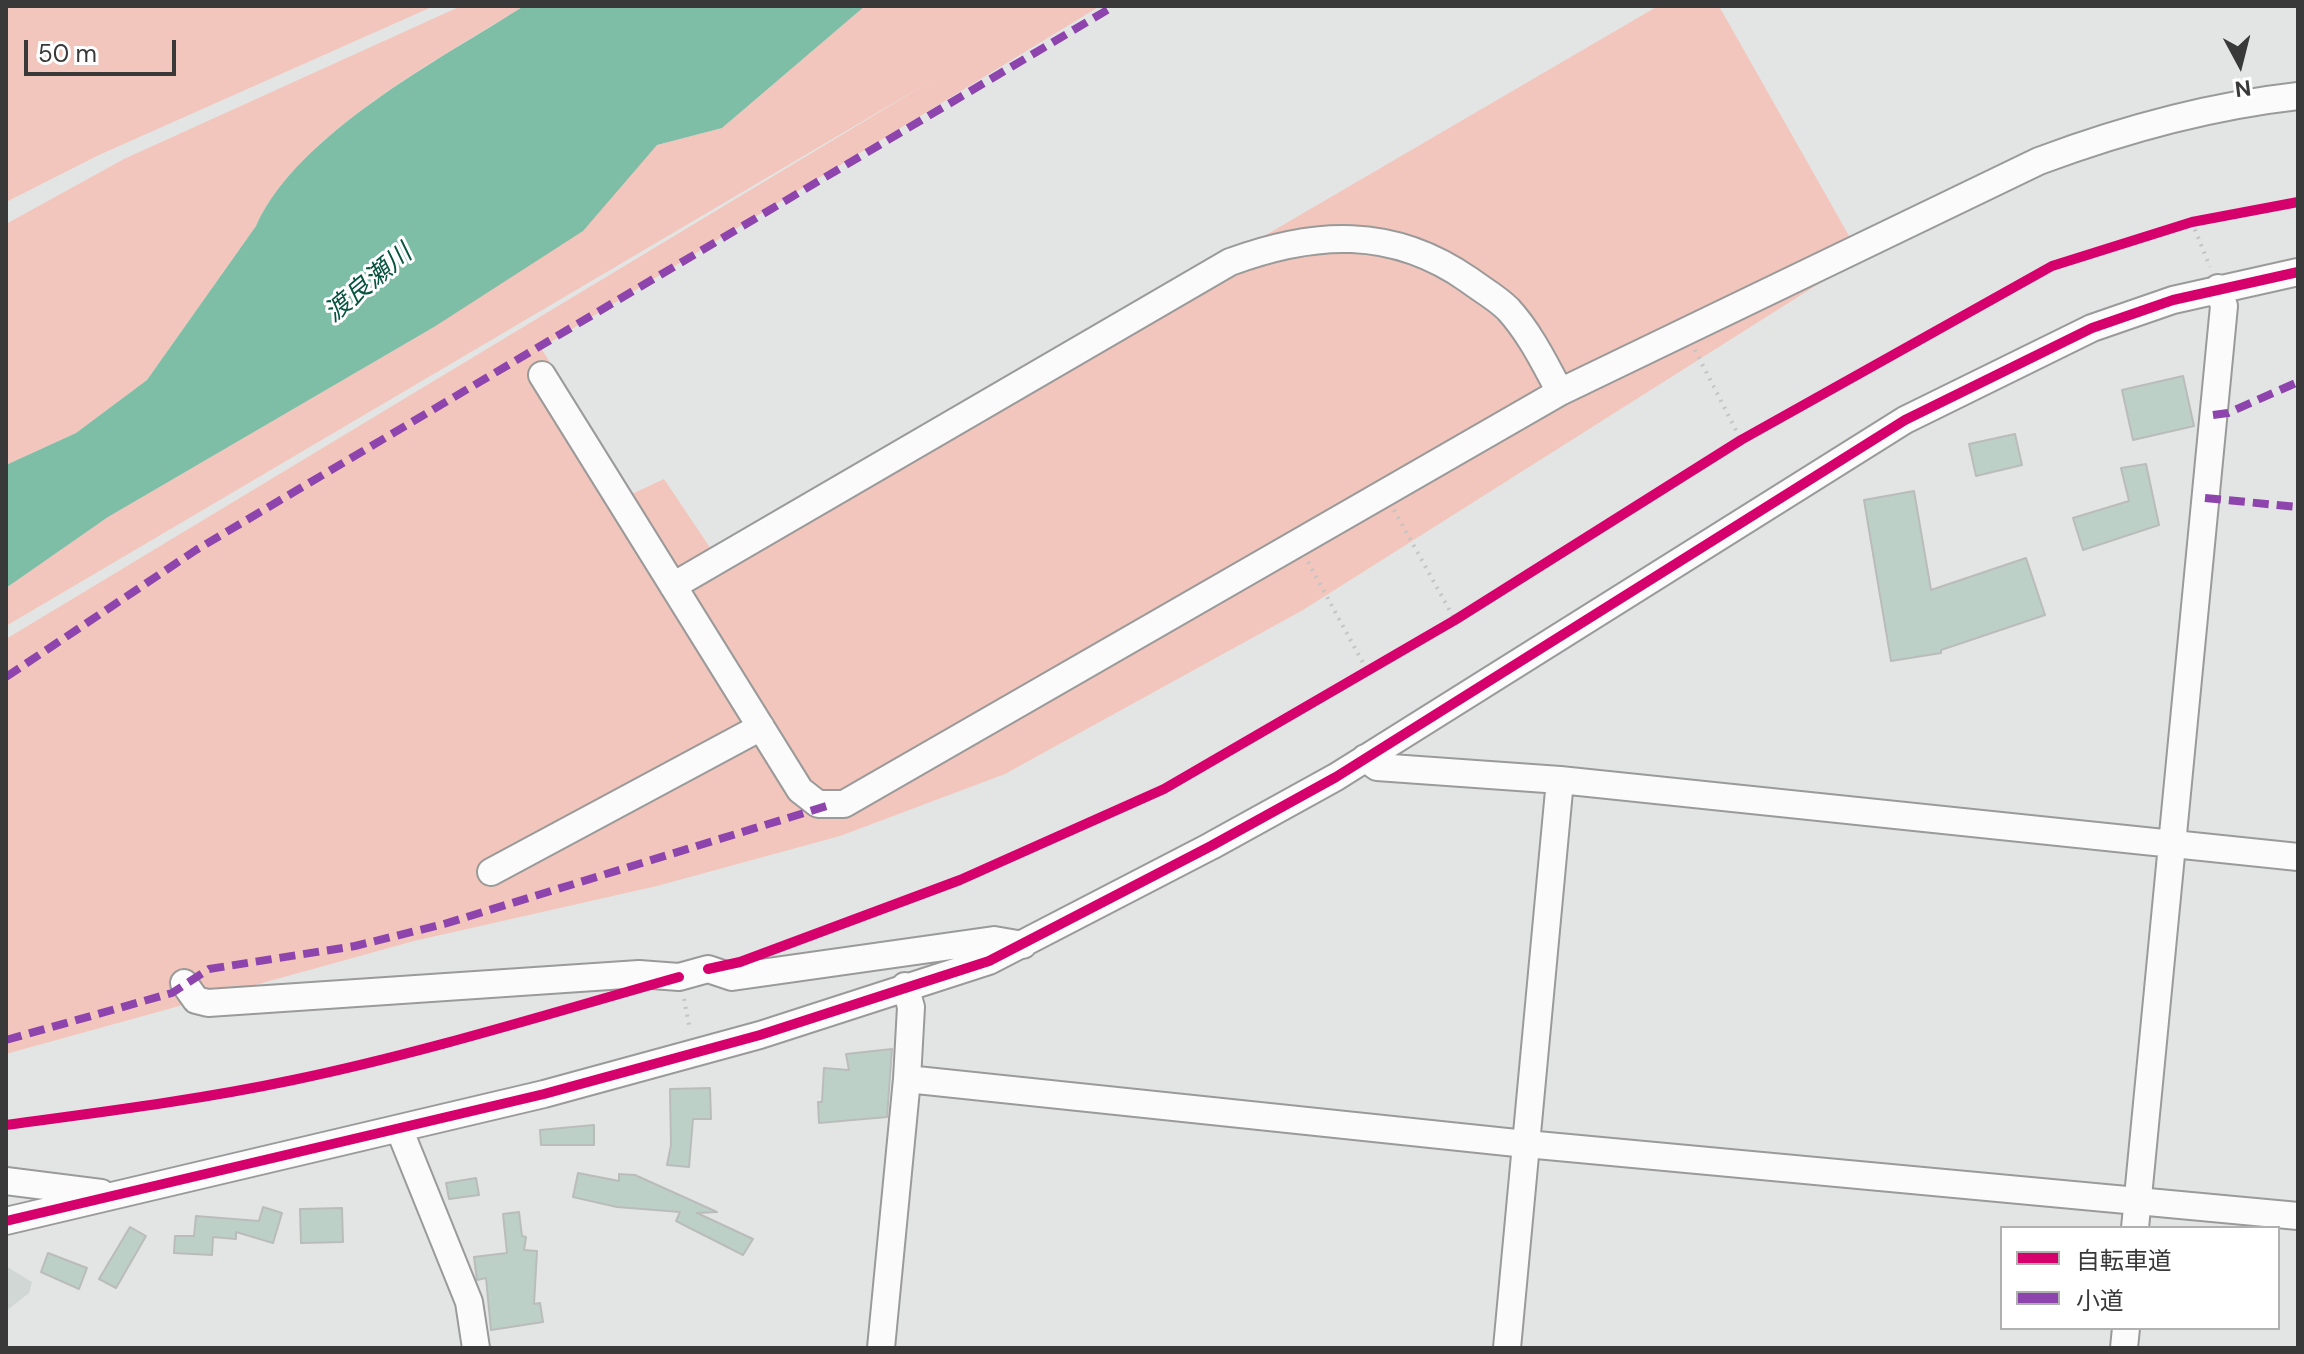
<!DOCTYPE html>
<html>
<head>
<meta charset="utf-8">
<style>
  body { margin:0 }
  #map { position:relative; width:2304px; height:1354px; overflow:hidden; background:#e3e5e4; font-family:"DM Sans","Noto Sans JP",sans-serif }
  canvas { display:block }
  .frame { position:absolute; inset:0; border:8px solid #383938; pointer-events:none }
  .legend { position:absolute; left:2000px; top:1226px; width:280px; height:104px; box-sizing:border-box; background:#fff; border:2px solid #afb0af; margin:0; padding:10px 14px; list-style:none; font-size:24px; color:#383938 }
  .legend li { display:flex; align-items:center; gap:16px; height:40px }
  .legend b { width:40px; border:2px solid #afb0af }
  .north { position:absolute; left:2200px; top:24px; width:80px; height:80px; -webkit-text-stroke:6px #fff; paint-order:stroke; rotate:173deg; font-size:22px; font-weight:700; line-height:32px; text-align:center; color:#383938 }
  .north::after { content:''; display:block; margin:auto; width:28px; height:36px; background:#383938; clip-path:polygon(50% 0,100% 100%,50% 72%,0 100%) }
  .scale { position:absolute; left:24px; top:40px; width:152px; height:36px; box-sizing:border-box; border:4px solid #383938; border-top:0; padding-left:10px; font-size:24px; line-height:28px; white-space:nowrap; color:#383938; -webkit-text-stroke:6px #fff; paint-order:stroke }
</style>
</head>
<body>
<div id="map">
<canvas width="2304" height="1354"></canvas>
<div class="frame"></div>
<ul class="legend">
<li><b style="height:10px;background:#d6006c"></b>自転車道</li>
<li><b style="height:10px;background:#8e44ad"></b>小道</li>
</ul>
<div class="north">N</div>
<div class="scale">50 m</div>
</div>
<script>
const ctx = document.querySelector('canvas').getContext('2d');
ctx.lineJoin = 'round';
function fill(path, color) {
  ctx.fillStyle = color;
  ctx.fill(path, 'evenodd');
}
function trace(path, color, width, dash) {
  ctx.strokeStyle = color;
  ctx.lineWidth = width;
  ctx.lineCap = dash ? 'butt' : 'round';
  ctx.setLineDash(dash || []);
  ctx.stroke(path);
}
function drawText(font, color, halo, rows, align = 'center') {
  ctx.font = font + ' "DM Sans","Noto Sans JP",sans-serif';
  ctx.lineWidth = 6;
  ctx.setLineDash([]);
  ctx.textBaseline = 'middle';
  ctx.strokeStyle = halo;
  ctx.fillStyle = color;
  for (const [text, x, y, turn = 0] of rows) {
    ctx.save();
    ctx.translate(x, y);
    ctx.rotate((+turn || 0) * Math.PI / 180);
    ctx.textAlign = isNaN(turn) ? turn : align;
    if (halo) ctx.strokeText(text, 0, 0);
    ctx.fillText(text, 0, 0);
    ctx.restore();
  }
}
const built = new Path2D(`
  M6,1266L32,1282L29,1293L6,1311V1319Z`);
const green = new Path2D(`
  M11,6H434L99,155L6,202V8Z
  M461,6H524C439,59 298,133 256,226L147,380L76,433L6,465V224L124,159Z
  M865,6H1100L541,348L632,494L664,479L711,549L1259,239L1658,6H1719L1861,257L1303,610L1005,774L840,836L657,886L414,941L6,1054V639L936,78L6,626V588L108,517L434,327L620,186L657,145L722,128Z`);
const water = new Path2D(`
  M524,6H865L722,128L657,145L583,231L434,327L108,517L6,588V465L76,433L147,380L256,226C298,133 439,60 524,6Z`);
const building = new Path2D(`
  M2183,376L2194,426L2133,440L2122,390Z
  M2015,434L2022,465L1976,476L1969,444Z
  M2146,464L2159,525L2083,550L2073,518L2129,501L2121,468Z
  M1914,491L1931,590L2026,558L2045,615L1941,650V653L1891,661L1864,500Z
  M892,1049L887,1117L819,1123L818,1102H822L824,1068L849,1070L846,1054Z
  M710,1088L711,1119H693L689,1167L667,1165L671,1145L670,1089Z
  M594,1125V1145H541L540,1130Z
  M578,1173L619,1181V1174L635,1175L717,1212L697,1213L753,1239L743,1255L676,1221L680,1212L617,1207L573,1197Z
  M476,1178L479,1195L449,1199L446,1183Z
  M263,1207L282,1213L273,1243L236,1232V1239L213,1237L212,1255L174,1253L175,1236H194L196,1216L259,1221Z
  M342,1208L343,1242L301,1243L300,1209Z
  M519,1212L522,1236L526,1237L524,1250L537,1251L534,1304L540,1303L543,1322L491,1330L486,1278L477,1280L474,1257L507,1253L503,1214Z
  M130,1227L146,1236L116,1288L99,1279Z
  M48,1253L87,1268L79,1289L41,1272Z`);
const path = new Path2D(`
  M2192,222L2210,267
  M1695,350L1741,440
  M1394,510L1455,620
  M1308,562L1368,672
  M684,999L690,1030`);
const minor = new Path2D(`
  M542,375L800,790L818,804H844L1560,392L2039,161C2122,130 2209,106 2298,96
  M673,586L1230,262C1314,231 1392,226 1469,280C1481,289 1497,298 1508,309C1530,333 1545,364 1560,392
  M1365,758L1377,767L1560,780L2298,857
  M491,872L761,727
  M184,983L196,1000L208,1003L639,974L679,977L708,969L732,977L994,940L1023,945
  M907,1079L1526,1144L2298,1216
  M400,1131L469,1302L476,1348
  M6,1181L101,1193
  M6,1221L544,1094L760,1035L989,961L1211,846L1336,777L1905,420L2092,328L2173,300L2298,272
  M2135,1228L2224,306L2218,288
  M881,1348L907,1079L911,1007L905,986
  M1507,1348L1560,780
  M2124,1348L2126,1328`);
const quiet = new Path2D(`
  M2213,415L2228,413L2298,382
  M2205,498L2298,507
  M6,677L196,550L1114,6
  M6,1040L172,993L209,969L355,946L444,924L830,805`);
const cycleway = new Path2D(`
  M708,969L740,962L960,880L1164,789L1455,620L1741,440L2052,266L2192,222L2298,202
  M6,1125C102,1112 198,1100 293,1080C423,1053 551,1013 679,977
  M6,1221L544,1094L760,1035L989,961L1211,846L1336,777L1905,420L2092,328L2173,300L2298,272`);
const waterNames = [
  ["渡良瀬川",369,284,-40]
];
fill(built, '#d0d7d4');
fill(green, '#f2c6bc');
fill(water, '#7ebea6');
fill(building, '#bdd0c8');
trace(building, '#babcbb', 2);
trace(minor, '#999a99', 30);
trace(path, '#c3c4c4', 4, [2, 6]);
trace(minor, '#fbfbfb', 26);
trace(quiet, '#8e44ad', 8, [16, 8]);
trace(cycleway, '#d6006c', 10);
drawText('italic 26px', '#08553f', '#fff', waterNames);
</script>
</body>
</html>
